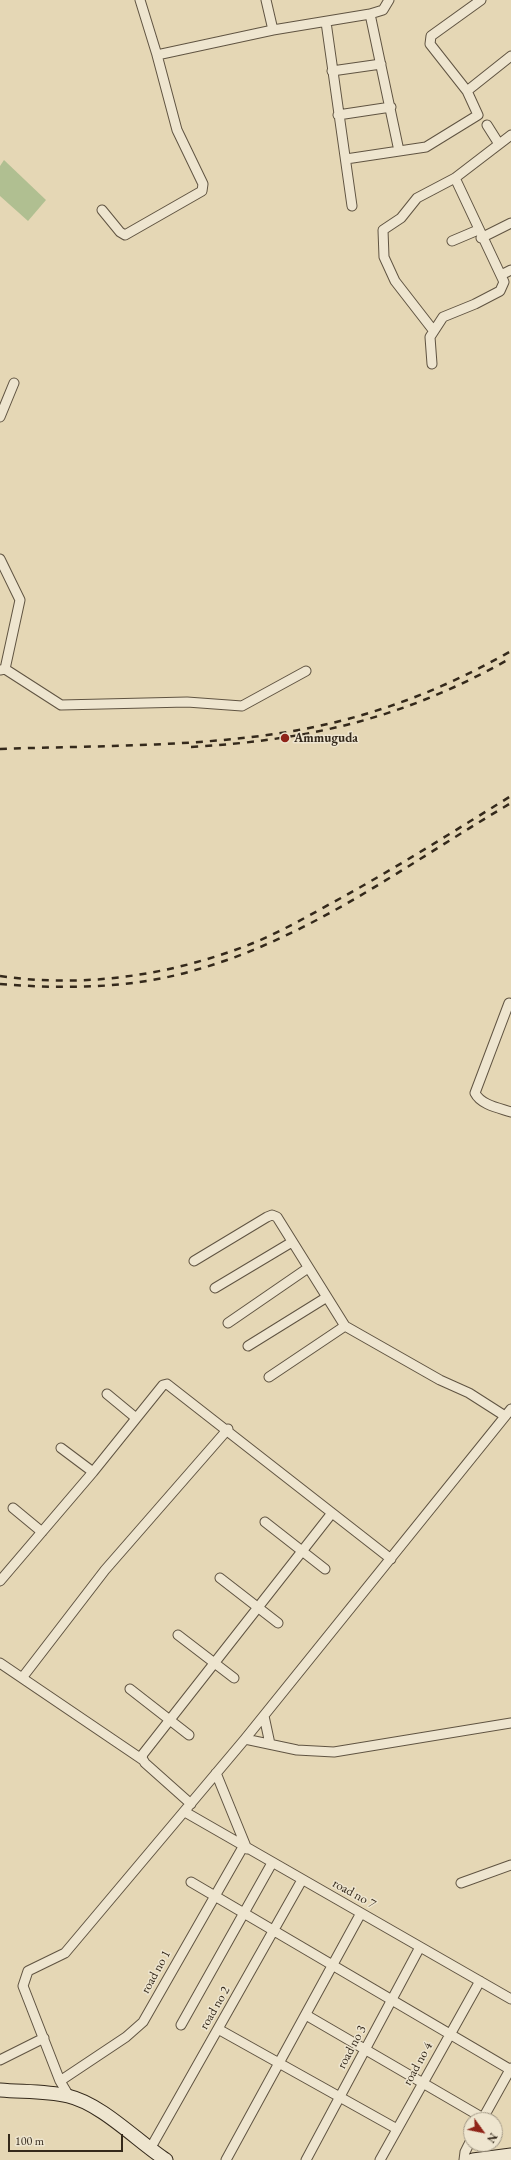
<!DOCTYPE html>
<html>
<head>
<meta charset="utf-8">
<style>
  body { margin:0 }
  #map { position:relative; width:511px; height:2160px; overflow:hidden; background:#e5d7b5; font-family:"EB Garamond",serif }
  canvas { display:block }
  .north { position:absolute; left:463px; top:2112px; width:40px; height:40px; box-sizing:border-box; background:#eee5cf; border:1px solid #a49a87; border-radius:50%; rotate:123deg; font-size:11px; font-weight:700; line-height:16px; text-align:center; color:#34291b }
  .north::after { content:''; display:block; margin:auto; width:14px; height:18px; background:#8f2418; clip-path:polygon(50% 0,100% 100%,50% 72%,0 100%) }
  .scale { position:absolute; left:8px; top:2134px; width:115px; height:18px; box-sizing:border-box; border:2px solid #34291b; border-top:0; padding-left:5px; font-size:12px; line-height:14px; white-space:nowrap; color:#34291b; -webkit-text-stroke:3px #eee5cf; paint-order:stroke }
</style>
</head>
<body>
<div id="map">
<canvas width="511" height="2160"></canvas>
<div class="north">N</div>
<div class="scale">100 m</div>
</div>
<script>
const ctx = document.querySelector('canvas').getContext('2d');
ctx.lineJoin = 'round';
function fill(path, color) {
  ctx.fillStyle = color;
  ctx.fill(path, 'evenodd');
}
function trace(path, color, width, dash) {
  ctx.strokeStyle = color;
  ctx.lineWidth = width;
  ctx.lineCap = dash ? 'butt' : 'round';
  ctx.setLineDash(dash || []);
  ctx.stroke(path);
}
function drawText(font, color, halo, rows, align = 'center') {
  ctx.font = font + ' "EB Garamond",serif';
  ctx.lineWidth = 3;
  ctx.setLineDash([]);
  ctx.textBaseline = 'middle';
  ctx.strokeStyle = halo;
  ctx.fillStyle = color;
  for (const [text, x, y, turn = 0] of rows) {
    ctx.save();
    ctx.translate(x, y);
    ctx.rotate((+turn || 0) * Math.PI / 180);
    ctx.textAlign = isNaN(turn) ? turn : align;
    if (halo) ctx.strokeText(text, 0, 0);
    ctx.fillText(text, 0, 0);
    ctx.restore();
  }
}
const green = new Path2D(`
  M4,160L46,200L28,221L0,196V166Z`);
const minor = new Path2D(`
  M140,0L157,55
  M266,0L273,30
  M370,14L399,151
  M326,22L352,206
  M332,71L381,64
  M467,91L511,56
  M338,115L391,107
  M487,125L499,144
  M346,159L426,147L478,115L467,91L430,44L431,36L481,0
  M102,210L120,232L125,235L202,191L203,184L177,130L157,55L273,30L370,14L383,10L389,0
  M481,238L511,223
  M452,241L478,230
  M501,275L511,270
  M433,330L395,281L384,257L383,230L401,218L417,198L455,178L511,135
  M432,364L430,337L443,317L475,304L500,291L504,282L455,178
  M0,417L14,383
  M0,559L20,600L5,669
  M0,670L5,669L61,705L187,702L242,706L306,671
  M509,1003L475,1093C481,1105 499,1108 511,1112
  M194,1261L267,1217L272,1215L277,1217L345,1326L440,1380L469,1393L505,1416
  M215,1288L292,1242
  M228,1323L308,1268
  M248,1346L327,1297
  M269,1377L345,1326
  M107,1394L136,1418
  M61,1448L93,1472
  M13,1508L42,1532
  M265,1522L325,1569
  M220,1578L278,1623
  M0,1581L93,1472L163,1385L167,1384L391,1559
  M178,1635L234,1678
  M0,1663L143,1760
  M22,1678L105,1570L228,1429
  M130,1689L189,1735
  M264,1716L270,1744
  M245,1739L297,1750L334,1752L511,1723
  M216,1773L247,1849
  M191,1804L145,1763L142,1758L143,1754L332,1513
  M185,1812L511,1999
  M191,1882L511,2070
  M461,1883L511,1865
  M306,2015L483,2118
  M181,2025L272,1863
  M218,2029L397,2129
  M0,2060L44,2038
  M60,2081L126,2037L143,2022L243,1847
  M69,2096L60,2081L23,1986L28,1971L65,1953L245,1739L511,1409
  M482,2120L511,2068
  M150,2149L302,1880
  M226,2160L361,1913
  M306,2160L420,1947
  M380,2160L480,1981
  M464,2160L465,2152L471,2140`);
const secondary = new Path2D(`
  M0,2090C22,2092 46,2091 68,2096C102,2104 137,2141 166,2160
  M473,2160L511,2155`);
const rail = new Path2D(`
  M191,747C311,740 405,718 511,658
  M0,749C107,745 228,748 332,723C395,708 455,683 511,651
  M0,976C82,988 166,976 243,947C273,936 301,920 330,904C391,871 451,833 511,796
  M0,984C64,989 129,989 192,971C309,939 407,864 511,803`);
const markers = [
  [285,738,5,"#8f2418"]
];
const poiNames = [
  ["Ammuguda",294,738]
];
const streetNames = [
  ["road no 7",354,1894,29],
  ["road no 1",156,1972,-61],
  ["road no 2",215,2008,-60],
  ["road no 3",352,2047,-62],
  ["road no 4",418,2064,-61]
];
fill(green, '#b0bf91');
trace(minor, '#605442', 11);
trace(secondary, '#34291b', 15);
trace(minor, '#eee5cf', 9);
trace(secondary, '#eee5cf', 13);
trace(rail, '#34291b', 2.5, [7, 7]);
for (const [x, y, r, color] of markers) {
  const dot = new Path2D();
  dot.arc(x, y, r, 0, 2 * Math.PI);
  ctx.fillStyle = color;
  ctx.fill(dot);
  trace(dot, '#eee5cf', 1.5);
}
drawText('bold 13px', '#34291b', '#eee5cf', poiNames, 'left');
drawText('13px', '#34291b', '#eee5cf', streetNames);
</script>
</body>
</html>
